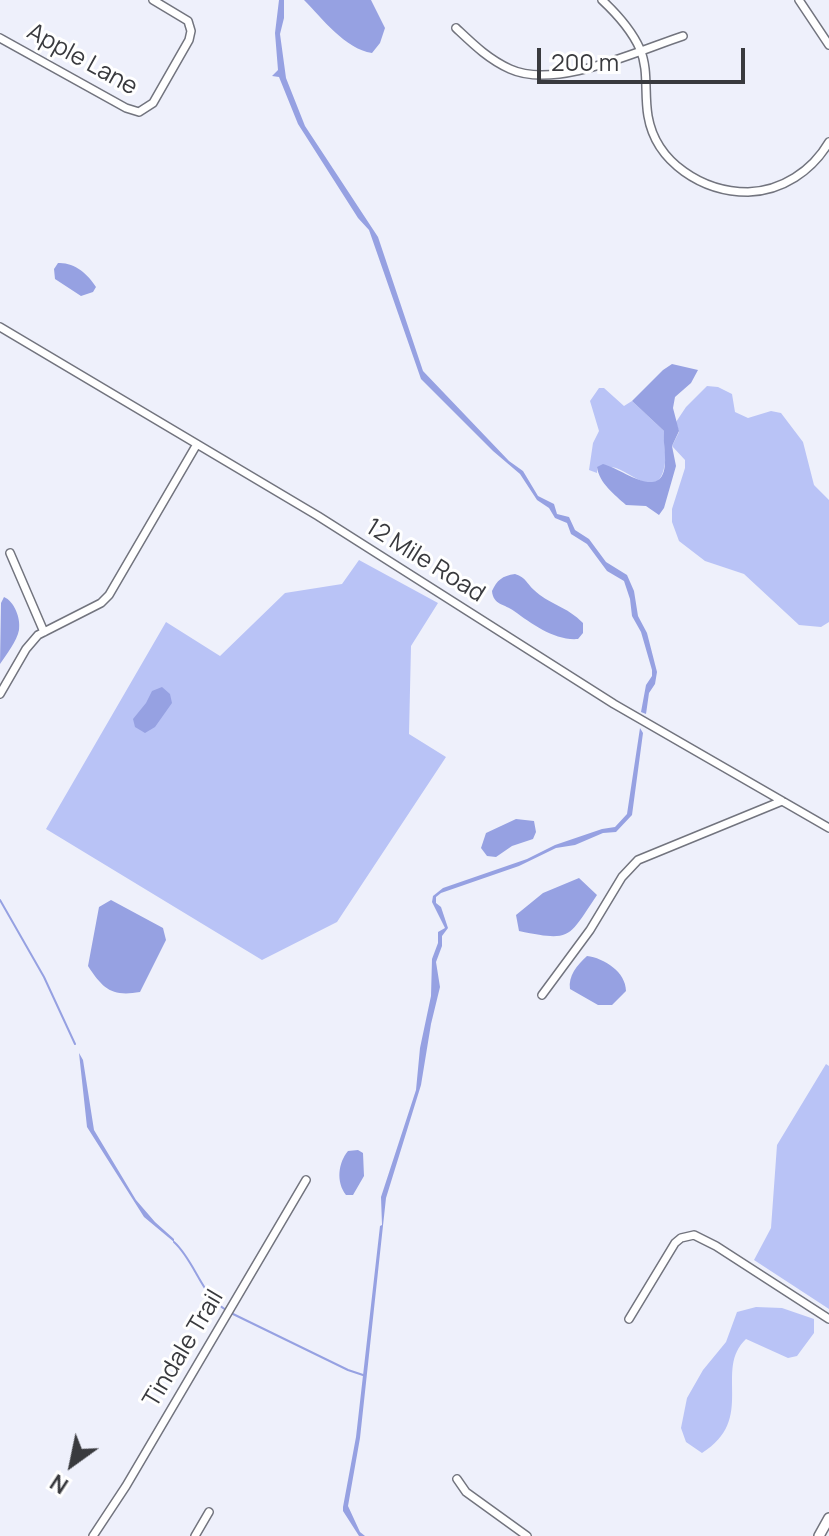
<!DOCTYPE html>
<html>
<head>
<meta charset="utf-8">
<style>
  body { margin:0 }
  #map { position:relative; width:829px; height:1536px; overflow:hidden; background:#eef0fb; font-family:Manrope,sans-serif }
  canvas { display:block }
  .north { position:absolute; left:32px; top:1424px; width:80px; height:80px; -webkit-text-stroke:6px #fff; paint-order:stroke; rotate:213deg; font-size:22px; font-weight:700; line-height:32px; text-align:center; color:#393a3e }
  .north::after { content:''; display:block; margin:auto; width:28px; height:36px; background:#393a3e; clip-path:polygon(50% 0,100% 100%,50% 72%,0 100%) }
  .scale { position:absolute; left:537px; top:48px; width:208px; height:36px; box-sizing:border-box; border:4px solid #393a3e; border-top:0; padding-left:10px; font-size:24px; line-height:28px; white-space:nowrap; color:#393a3e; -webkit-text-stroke:6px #fff; paint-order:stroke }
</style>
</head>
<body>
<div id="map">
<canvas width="829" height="1536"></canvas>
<div class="north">N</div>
<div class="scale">200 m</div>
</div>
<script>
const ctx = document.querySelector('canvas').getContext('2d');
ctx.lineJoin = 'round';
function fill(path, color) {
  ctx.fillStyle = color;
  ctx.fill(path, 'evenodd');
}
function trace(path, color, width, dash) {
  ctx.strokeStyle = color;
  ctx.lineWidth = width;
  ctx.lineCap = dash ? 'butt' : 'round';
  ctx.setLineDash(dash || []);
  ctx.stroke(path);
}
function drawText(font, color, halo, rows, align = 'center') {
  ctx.font = font + ' Manrope,sans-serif';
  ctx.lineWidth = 6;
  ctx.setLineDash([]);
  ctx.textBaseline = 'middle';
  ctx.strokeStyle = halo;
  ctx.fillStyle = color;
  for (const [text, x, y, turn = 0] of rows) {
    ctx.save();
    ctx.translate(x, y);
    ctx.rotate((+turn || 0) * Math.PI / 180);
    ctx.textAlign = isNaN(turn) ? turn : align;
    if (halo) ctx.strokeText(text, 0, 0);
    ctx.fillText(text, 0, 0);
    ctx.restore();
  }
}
const green = new Path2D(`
  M707,386L718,387L732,394L735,412L748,418L771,411L781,413L803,442L814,485L829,500V622L821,627L799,625L744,574L705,561L679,541L672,522V509L685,468V460L672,446L679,432L676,422L686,407Z
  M599,388H604L624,406L632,401L664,431C663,441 666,452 665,463C659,502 634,474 616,468C611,466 603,467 597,467V473L589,470L593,443L599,431L590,401Z
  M359,560L438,603L411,646L409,734L446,757L337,922L262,960L46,829L166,622L220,656L285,593L342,584Z
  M826,1064L829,1066V1309L754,1260L771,1228L777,1145Z
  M756,1307L782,1308L814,1319V1333L797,1356L788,1358L746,1339C713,1370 757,1419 702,1453L686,1442L681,1428L687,1398L703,1370L726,1342L737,1312Z`);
const water = new Path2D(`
  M279,0H284V18L280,34L286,78L305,126L378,237L423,371L509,461L523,471L538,496L554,504L557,514L569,517L575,530L589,539L606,562L627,575L634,591L638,616L647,633L657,672L655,684L649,693L646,714L641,712L646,685L652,676V670L641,632L632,616L630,599L624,581L607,571L587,544L571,534L567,523L555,518L549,508L537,500L520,474L493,451L421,379L369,230L358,218L298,124L279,77L272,76L278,70L275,33Z
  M304,0H371L385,28L380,43L372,53C345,49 322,18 304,0Z
  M58,263C74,262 88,274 96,287L93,292L81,296L55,279L54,269Z
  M672,364L698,370L691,383L675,397L673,408L679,431L672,446L676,466L664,508L659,515L646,506L626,505C615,495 599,483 597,467L603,464C623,469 667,506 665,457C665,448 663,440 664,431L632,401L663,370Z
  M515,574C527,578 526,583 534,590C547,603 568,607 583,623V633L578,639C555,641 532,624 514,611C505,604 493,605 492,591C497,580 502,576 515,574Z
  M4,597C14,601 21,618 19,630C17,641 6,655 0,664L1,603Z
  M162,687L170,694L172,703L155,727L145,733L135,727L133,719L146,703L152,691Z
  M640,728L643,733L632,815L616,832L603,833L575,845L556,848L519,866L441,893L436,897V903L441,907L448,928L442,936V946L436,962L440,987L431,1024L421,1085L386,1198L360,1438L348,1506L360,1532L365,1536H359L343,1511V1507L356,1437L380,1226L382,1225L381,1197L416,1090L420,1048L431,996L432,959L438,943V932L445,928L432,902L433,896L443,888L527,859L555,845L602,829L615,827L627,814Z
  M516,819L534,821L536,832L533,839L512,846L496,857L487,856L481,848L486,833Z
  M579,878L597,895C568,938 572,942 519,931L516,915L543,893Z
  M111,900L163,928L166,940L140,992C112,997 103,989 88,966L99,907Z
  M587,956C604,958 626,972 626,991L612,1005H598L570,989C568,976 577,965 587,956Z
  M79,1053L83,1060L94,1130L136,1200L155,1222L174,1239V1242L144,1217L87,1127Z
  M358,1150L363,1153L364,1176L353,1195H346C336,1182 338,1163 348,1151Z`);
const stream = new Path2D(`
  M0,900L44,977L75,1044
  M174,1242C195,1261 201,1295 226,1310
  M231,1313L348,1370L363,1375`);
const minor = new Path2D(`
  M602,0C617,14 631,29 640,49C649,70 644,93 648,116C656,163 703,192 748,192C782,191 812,171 829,142
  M799,0L829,45
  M456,28C473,44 488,59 510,69C556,90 637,51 683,36
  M0,38L126,108L139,112L153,103L189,40L191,31L188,21L153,0
  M0,327L318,516L614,704L829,828
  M10,553L44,632
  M0,694L26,649L38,635L101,603L109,595L197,444
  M542,995L590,930L622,877L638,860L782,801
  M629,1319L675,1243L681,1238L694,1235L716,1246L829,1319
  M457,1479L466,1492L527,1536
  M93,1536L126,1486L306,1180
  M195,1536L209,1512`);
const tertiary = new Path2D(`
  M819,1536L829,1518`);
const streetNames = [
  ["Apple Lane",82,60,29],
  ["12 Mile Road",425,561,32],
  ["Tindale Trail",184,1349,-59]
];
fill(green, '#b9c3f6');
fill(water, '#96a1e2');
trace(stream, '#96a1e2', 2);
trace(minor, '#72747e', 10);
trace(tertiary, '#72747e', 12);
trace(minor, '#fff', 7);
trace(tertiary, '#fff', 9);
drawText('24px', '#393a3e', '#fff', streetNames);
</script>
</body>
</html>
